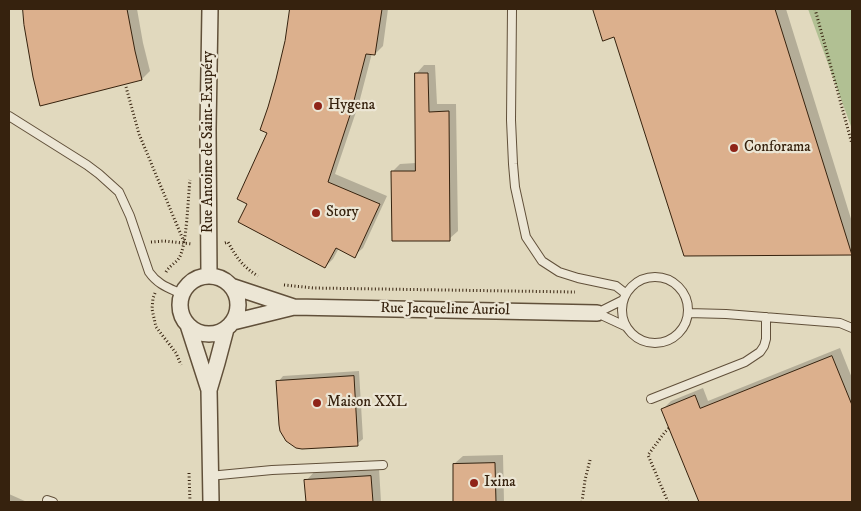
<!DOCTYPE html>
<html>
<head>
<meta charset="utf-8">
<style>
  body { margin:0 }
  #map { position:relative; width:861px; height:511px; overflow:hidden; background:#e1d9be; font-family:"IM FELL DW Pica",serif }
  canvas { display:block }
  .frame { position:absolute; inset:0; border:10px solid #36220e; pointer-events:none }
</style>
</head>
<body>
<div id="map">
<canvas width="861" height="511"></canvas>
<div class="frame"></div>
</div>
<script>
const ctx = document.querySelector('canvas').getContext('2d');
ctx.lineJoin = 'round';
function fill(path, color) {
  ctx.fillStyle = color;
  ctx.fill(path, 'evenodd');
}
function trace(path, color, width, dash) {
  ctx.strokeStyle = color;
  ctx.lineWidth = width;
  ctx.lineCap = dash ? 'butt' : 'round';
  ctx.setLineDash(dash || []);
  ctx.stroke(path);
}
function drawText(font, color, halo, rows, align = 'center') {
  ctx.font = font + ' "IM FELL DW Pica",serif';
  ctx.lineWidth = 4.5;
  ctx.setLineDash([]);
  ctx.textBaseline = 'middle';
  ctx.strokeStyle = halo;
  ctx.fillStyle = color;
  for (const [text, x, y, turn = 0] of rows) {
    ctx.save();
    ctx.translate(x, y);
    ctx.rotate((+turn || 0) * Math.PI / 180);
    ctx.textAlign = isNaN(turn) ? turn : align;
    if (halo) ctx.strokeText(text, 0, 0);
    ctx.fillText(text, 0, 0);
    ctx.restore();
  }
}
const green = new Path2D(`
  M808,9H852V129Z`);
const shadow = new Path2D(`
  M24,9H137L143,43L150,71L142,79L25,25Z
  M291,9H388L383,46L375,54L372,53L359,103L335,174L387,196L363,248L354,256L339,248L333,259L325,267L268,132Z
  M594,9H786L852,222V253H851L615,36L604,39Z
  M424,65H435L437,104H456L458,231L449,239L392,172L400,164L416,163V74Z
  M840,348L852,378V502H700L663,409L671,401L703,388L708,401Z
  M359,371L363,439L357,444L278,382L283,376Z
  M503,455L504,502H455L454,464L463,456Z
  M379,468L381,502H307L306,481L314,472Z
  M9,494L27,502H9Z`);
const building = new Path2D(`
  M23,9H127L135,51L142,80L40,106L33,77L24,25Z
  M290,9H382L375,55L366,54L351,112L328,182L380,204L355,258L336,248L325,268L238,222L247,204L237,199L267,133L260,130L268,107L276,79L285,41Z
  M593,9H775L852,255L684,256L614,37L603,41Z
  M415,73H428L429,112L449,111L450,241H392L391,171H415Z
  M832,356L852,405V502H699L661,409L695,395L700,408Z
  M354,376L358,446L302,449L296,448L286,441L280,431L279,425L276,381Z
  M495,463L496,502H453V464Z
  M371,476L373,502H306L304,480Z`);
const path = new Path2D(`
  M815,9L852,144
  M126,87L139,134L184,242
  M151,242L164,241L192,244
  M225,243L228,242C236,257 243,267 258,276
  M166,272C169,266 176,263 179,258C187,246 188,196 190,180
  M284,285L314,288L575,292
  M155,293L153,298L152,309L156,327L176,353L181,365
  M189,473L190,502
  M582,502L585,480L590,460
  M668,502L648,455L665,432L669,428`);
const service = new Path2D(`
  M512,9L511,120L513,164L515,187L526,237L542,261L559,272L578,278L616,286L625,293
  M9,116L87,165L99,174L119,192L130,216L149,272C158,285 169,288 182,294
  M622 310a33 33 0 1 1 66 0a33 33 0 1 1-66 0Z
  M597,313L625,326
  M597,313L623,300
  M688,313L726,314L840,323L852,328
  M651,399L745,362L760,352L764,346L766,339V317
  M209,476L272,470L383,465
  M47,500L53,502`);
const minor = new Path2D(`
  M209,276L208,129L210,9
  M180 305a29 29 0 1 1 58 0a29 29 0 1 1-58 0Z
  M231,286L294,307
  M233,322L294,307L597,313
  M188,325L209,390L211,502
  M209,390L217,363L226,329`);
const markers = [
  [318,106,5,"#8f2418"],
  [734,148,5,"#8f2418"],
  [316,213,5,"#8f2418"],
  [317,403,5,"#8f2418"],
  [474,483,5,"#8f2418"]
];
const poiNames = [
  ["Hygena",328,106],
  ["Conforama",744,148],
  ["Story",326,213],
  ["Maison XXL",327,403],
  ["Ixina",484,483]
];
const streetNames = [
  ["Rue Antoine de Saint-Exupéry",209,142,-90],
  ["Rue Jacqueline Auriol",445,310,1]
];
fill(green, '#b1c093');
fill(shadow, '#0003');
fill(building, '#dcb08d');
trace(building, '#36220e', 1);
trace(service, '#61503a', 10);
trace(minor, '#61503a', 18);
trace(path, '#36220e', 3, [1, 2.5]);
trace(service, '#ece6d5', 8);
trace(minor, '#ece6d5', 15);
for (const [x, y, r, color] of markers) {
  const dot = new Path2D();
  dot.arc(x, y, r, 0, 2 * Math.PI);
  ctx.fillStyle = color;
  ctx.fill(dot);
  trace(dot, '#ece6d5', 2);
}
drawText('15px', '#36220e', '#ece6d5', poiNames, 'left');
drawText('15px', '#36220e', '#ece6d5', streetNames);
</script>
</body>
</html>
